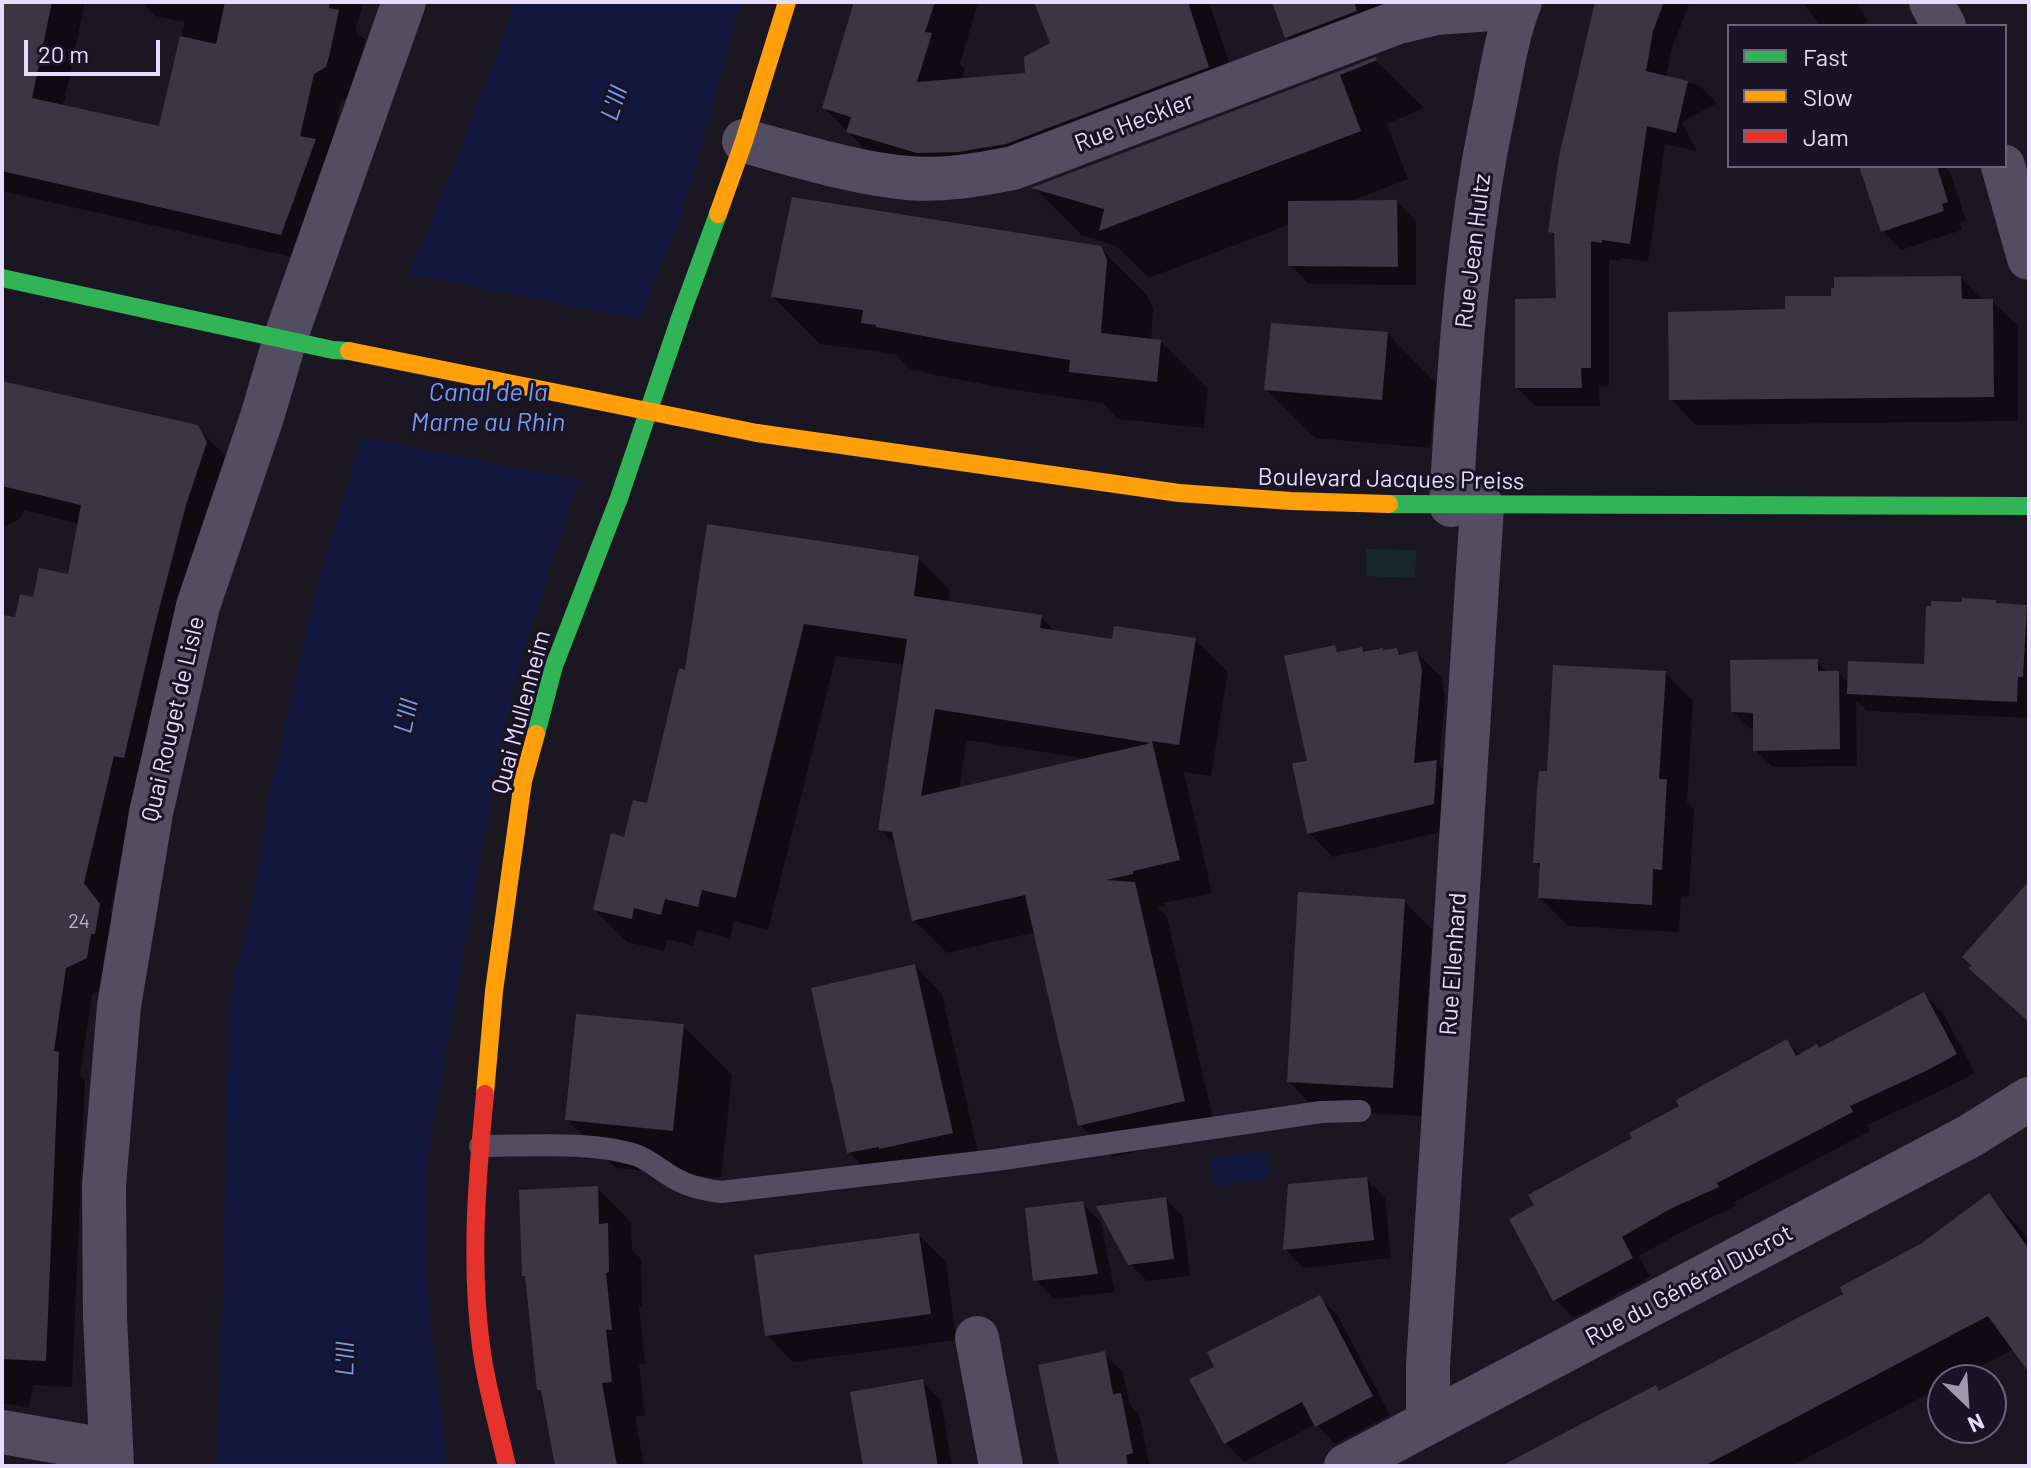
<!DOCTYPE html>
<html>
<head>
<meta charset="utf-8">
<style>
  body { margin:0 }
  #map { position:relative; width:2031px; height:1468px; overflow:hidden; background:#1b1722; font-family:Barlow,sans-serif }
  canvas { display:block }
  .frame { position:absolute; inset:0; border:4px solid #e6dcfb; pointer-events:none }
  .legend { position:absolute; left:1727px; top:24px; width:280px; height:144px; box-sizing:border-box; background:#1a1326; border:2px solid #6c637b; margin:0; padding:10px 14px; list-style:none; font-size:24px; color:#e6dcfb }
  .legend li { display:flex; align-items:center; gap:16px; height:40px }
  .legend b { width:40px; border:2px solid #6c637b }
  .north { position:absolute; left:1927px; top:1364px; width:80px; height:80px; box-sizing:border-box; background:#1a1326; border:2px solid #6c637b; border-radius:50%; rotate:155deg; font-size:22px; font-weight:700; line-height:32px; text-align:center; color:#e6dcfb }
  .north::after { content:''; display:block; margin:auto; width:28px; height:36px; background:#9f97af; clip-path:polygon(50% 0,100% 100%,50% 72%,0 100%) }
  .scale { position:absolute; left:24px; top:40px; width:136px; height:36px; box-sizing:border-box; border:4px solid #e6dcfb; border-top:0; padding-left:10px; font-size:24px; line-height:28px; white-space:nowrap; color:#e6dcfb; -webkit-text-stroke:6px #1a1326; paint-order:stroke }
</style>
</head>
<body>
<div id="map">
<canvas width="2031" height="1468"></canvas>
<div class="frame"></div>
<ul class="legend">
<li><b style="height:10px;background:#30b455"></b>Fast</li>
<li><b style="height:10px;background:#ff9f0a"></b>Slow</li>
<li><b style="height:10px;background:#e5322d"></b>Jam</li>
</ul>
<div class="north">N</div>
<div class="scale">20 m</div>
</div>
<script>
const ctx = document.querySelector('canvas').getContext('2d');
ctx.lineJoin = 'round';
function fill(path, color) {
  ctx.fillStyle = color;
  ctx.fill(path, 'evenodd');
}
function trace(path, color, width, dash) {
  ctx.strokeStyle = color;
  ctx.lineWidth = width;
  ctx.lineCap = dash ? 'butt' : 'round';
  ctx.setLineDash(dash || []);
  ctx.stroke(path);
}
function drawText(font, color, halo, rows, align = 'center') {
  ctx.font = font + ' Barlow,sans-serif';
  ctx.lineWidth = 6;
  ctx.setLineDash([]);
  ctx.textBaseline = 'middle';
  ctx.strokeStyle = halo;
  ctx.fillStyle = color;
  for (const [text, x, y, turn = 0] of rows) {
    ctx.save();
    ctx.translate(x, y);
    ctx.rotate((+turn || 0) * Math.PI / 180);
    ctx.textAlign = isNaN(turn) ? turn : align;
    if (halo) ctx.strokeText(text, 0, 0);
    ctx.fillText(text, 0, 0);
    ctx.restore();
  }
}
const green = new Path2D(`
  M1366,549L1416,550L1415,578L1366,576Z`);
const water = new Path2D(`
  M514,2H741L683,211L640,318L577,485L523,652L501,740L427,1158L428,1303L447,1466H218L217,1457L222,1344L228,1011L254,892L268,802L312,607L410,273L455,165L504,35Z
  M1267,1151L1270,1178L1215,1186L1211,1158Z`);
const pier = new Path2D(`
  M406,273L643,320L583,481L359,437Z`);
const shadow = new Path2D(`
  M2,2H85L63,107L160,129L185,22L155,16L141,2H363L356,30L365,40L353,95L341,101L309,261L2,191Z
  M856,2H978L960,64L965,69L961,80L1027,75L1053,44L1036,2H1209L1242,101L1041,177L882,166L824,108Z
  M1274,2H1410L1306,56L1287,37Z
  M1603,2H1690L1671,50L1666,78L1699,85L1717,103L1682,122L1697,151L1665,144L1648,262L1621,258L1620,261L1609,259V386H1599L1600,406H1536L1517,388L1558,300L1557,237L1550,231Z
  M1802,2H1857L1868,22L1859,26H1821Z
  M1375,60L1424,108L1387,124L1408,179L1349,202H1397L1416,221V285L1309,284L1290,265V224L1149,278L1116,246L1082,235L1035,189Z
  M1861,166H1944L1950,172L1966,221L1959,223L1962,230L1901,250L1882,231Z
  M1100,248L1147,295L1153,309L1151,341L1161,342L1208,389L1204,428L1118,419L1103,403L1003,388L925,373L923,371L910,369L895,354L820,344L773,297Z
  M1961,278L1983,301H1992L2018,326V421L1696,425L1671,399L1787,311L1833,298Z
  M1388,334L1436,383L1430,448L1315,438L1267,390Z
  M2,383L196,427L224,454L233,470L140,781L110,911L126,932L113,985L92,995L80,1075L85,1080L72,1387L33,1385L29,1408L2,1403V617L16,620L34,600L69,577L79,524L24,510L21,518L2,529Z
  M918,558L950,590L949,603L1041,617L1056,633L1114,641L1195,640L1228,672L1211,776L1184,772L1212,893L1164,903L1165,906L1158,907L1167,917L1216,1133L1112,1157L1080,1125L1036,932L947,953L914,920L898,848L880,829L905,665L836,656L768,930L734,921L730,938L697,930L693,946L667,939L664,951L627,942L595,910L625,839L649,806L687,672ZM967,740L1088,759L959,789Z
  M1995,602L1999,605L2029,608V718L1867,711L1856,700L1857,766L1773,767L1755,750V729H1751L1733,712L1817,661L1829,673H1838L1850,684L1926,666Z
  M1334,647L1340,653L1361,649L1366,653L1396,650L1402,656L1417,653L1441,677L1445,696L1439,765L1460,786L1458,828L1333,857L1309,833V762Z
  M1665,673L1693,701L1687,802L1694,809L1689,897L1681,896L1679,932L1568,926L1540,898L1542,869L1535,862L1548,773Z
  M1404,901L1432,929L1421,1116L1317,1110L1289,1082Z
  M915,966L942,994L980,1161L877,1180L849,1152Z
  M1924,994L1943,1013L1975,1073L1947,1088L1867,1125L1870,1131L1735,1202L1736,1206L1689,1228L1639,1256L1650,1277L1574,1318L1555,1299L1635,1139L1682,1107L1787,1041L1801,1055L1819,1050Z
  M683,1026L732,1075L721,1178L616,1168L567,1120Z
  M1366,1179L1385,1198L1391,1258L1303,1268L1285,1249Z
  M597,1188L631,1222L632,1250L641,1259L642,1306H639L645,1363L639,1364L645,1415L635,1417L644,1466H557L544,1394L539,1389L527,1278L524,1275Z
  M1989,1196L2019,1227L2029,1240V1369L2014,1349L1955,1380H1943V1386L1792,1466H1504L1660,1393L1846,1294L1923,1245Z
  M1166,1199L1183,1216L1190,1276L1147,1281L1130,1264Z
  M1082,1203L1101,1222L1115,1292L1054,1299L1035,1280Z
  M919,1235L946,1262L956,1340L793,1362L767,1335Z
  M1320,1298L1338,1316L1390,1415L1335,1444L1316,1424L1244,1462L1225,1443L1217,1368Z
  M1104,1354L1123,1372L1130,1405L1139,1414L1150,1466H1061Z
  M922,1382L941,1400L952,1466H865Z`);
const building = new Path2D(`
  M2,2H52L32,98L159,126L180,36L216,44L225,2H330L329,8L339,10L329,57L326,67L314,74L300,136L316,139L281,235L2,171Z
  M854,2H935L925,32L932,33L917,82L1025,73L1024,57L1050,43L1034,2H1188L1209,67L1006,144L958,152L917,153L846,132L851,117L822,108Z
  M1272,2H1354L1357,11L1285,38Z
  M1595,2H1664L1653,31L1646,71L1688,81L1676,133L1647,126L1630,244L1602,240V243L1591,241V368H1581L1582,388H1515V299L1556,298L1554,233L1548,232L1559,156Z
  M1376,57L1377,60L1340,75L1361,131L1099,231L1104,209L1031,188Z
  M1859,166H1937L1948,202L1942,204L1944,211L1881,232Z
  M792,197L1101,246L1107,260L1101,333L1161,340L1157,382L1069,372L1070,360L955,342L876,327V325L861,323L863,310L771,297Z
  M1397,200L1398,267L1288,266V201Z
  M1961,276L1962,299H1993L1994,397L1669,400L1668,312L1785,309V296H1831V288H1834V277Z
  M1271,323L1388,332L1382,400L1264,390Z
  M2,381L198,425L207,442L186,505L155,625L124,758L114,756L84,883L100,904L95,934H91L87,958L66,968L54,1051L59,1052L46,1361L2,1359V615L15,617L20,594L33,597L39,568L68,574L81,505L2,486Z
  M707,524L919,556L914,596L1042,615L1040,628L1112,639L1114,626L1196,638L1179,745L1152,741L1180,860L1133,871V874L1106,880L1135,882L1185,1101L1078,1126L1025,895L912,921L892,832L878,830L907,639L804,624L736,898L702,890L698,907L665,899L661,915L634,908L632,919L593,910L611,833L624,837L633,800L647,803L679,668L685,670ZM935,709L1151,743L921,796Z
  M1962,598L1996,600V603L2027,605L2023,677H2018L2017,702L1847,694L1848,661L1924,664L1926,606H1931V601L1962,602Z
  M1335,645L1337,652L1362,647L1363,652L1383,648V650L1397,648L1399,655L1417,651L1422,670L1414,763L1437,760L1434,804L1307,834L1292,763L1307,761L1284,656Z
  M1818,659V671H1839L1840,749L1753,751V713L1731,712L1730,660Z
  M1553,665L1666,671L1659,779H1667L1662,870L1653,869L1652,905L1538,898L1540,863H1533L1537,789L1539,771H1547Z
  M2029,881V1022L1968,968L1972,966L1962,957Z
  M1298,892L1405,899L1393,1088L1287,1082Z
  M915,964L953,1133L879,1149V1147L847,1153L811,988Z
  M1924,992L1957,1054L1928,1070L1850,1106L1853,1112L1717,1183L1719,1187L1670,1209L1622,1237L1633,1258L1553,1301L1509,1219L1534,1205L1528,1195L1632,1138L1629,1133L1679,1106L1676,1100L1787,1039L1796,1056L1817,1044L1819,1048Z
  M576,1014L684,1024L673,1131L565,1120Z
  M1367,1177L1374,1240L1283,1250L1288,1184Z
  M598,1186L599,1224L608,1223L609,1272L606,1273L612,1330H606L612,1382L602,1383L617,1466H555L541,1390H537L525,1276H522L519,1190Z
  M1989,1193L2029,1249V1373L1988,1316L1704,1466H1501L1656,1385L1659,1391L1843,1294L1840,1287L1922,1243Z
  M1166,1197L1174,1259L1128,1265L1096,1206Z
  M1083,1201L1098,1274L1033,1281L1025,1208Z
  M919,1233L931,1314L765,1336L754,1255Z
  M1320,1295L1373,1396L1315,1427L1302,1402L1224,1444L1189,1379L1214,1367L1207,1352Z
  M1105,1351L1113,1394L1121,1393L1133,1453L1126,1455L1128,1466H1059L1038,1365Z
  M923,1379L938,1466H863L850,1392Z`);
const lane = new Path2D(`
  M480,1146C528,1146 591,1141 636,1155C650,1160 661,1171 674,1178C689,1187 704,1190 721,1192L996,1160L1321,1112L1360,1111`);
const street = new Path2D(`
  M1931,2L1944,26
  M744,141C798,155 852,173 908,178C943,181 978,175 1013,168L1398,22L1436,13L1518,7
  M2003,166L2029,258
  M1451,505C1459,372 1466,240 1494,109C1501,75 1507,33 1520,2
  M977,1338L1001,1466
  M1428,1422V1365L1482,506
  M2,1432L111,1451
  M112,1466L105,1317L104,1185L119,1006L151,813L198,606L262,417L285,339L404,2
  M1346,1466L1970,1136L2029,1099`);
const fast = new Path2D(`
  M2,278L333,350L349,351
  M1389,504L2029,506
  M536,734L554,666L619,498L681,315L718,214`);
const slow = new Path2D(`
  M718,214L744,141L787,2
  M757,433L1179,493L1291,501L1389,504
  M485,1094L494,991L523,781L536,734`);
const jam = new Path2D(`
  M485,1094C477,1177 470,1263 481,1346C486,1386 498,1426 507,1466`);
const slowBridge = new Path2D(`
  M349,351L757,433`);
const numberNames = [
  ["24",79,921]
];
const streetNames = [
  ["Rue Heckler",1134,122,-21],
  ["Rue Jean Hultz",1473,251,-83],
  ["Boulevard Jacques Preiss",1391,479,1],
  ["Quai Mullenheim",521,712,-75],
  ["Quai Rouget de Lisle",173,719,-77],
  ["Rue Ellenhard",1453,964,-86],
  ["Rue du Général Ducrot",1689,1285,-28]
];
const waterNames = [
  ["L'Ill",614,103,-71],
  ["Canal de la",488,392],
  ["Marne au Rhin",488,422],
  ["L'Ill",406,716,-78],
  ["L'Ill",345,1359,-89]
];
fill(green, '#17282d');
fill(water, '#12173e');
fill(pier, '#1b1722');
fill(shadow, '#0007');
fill(building, '#3b3643');
trace(lane, '#524d61', 22);
trace(street, '#524d61', 44);
trace(fast, '#30b455', 18);
trace(slow, '#ff9f0a', 18);
trace(jam, '#e5322d', 18);
trace(slowBridge, '#ff9f0a', 18);
drawText('20px', '#bbb2cd', null, numberNames);
drawText('24px', '#e6dcfb', '#1a1326', streetNames);
drawText('italic 26px', '#759cef', '#1a1326', waterNames);
</script>
</body>
</html>
